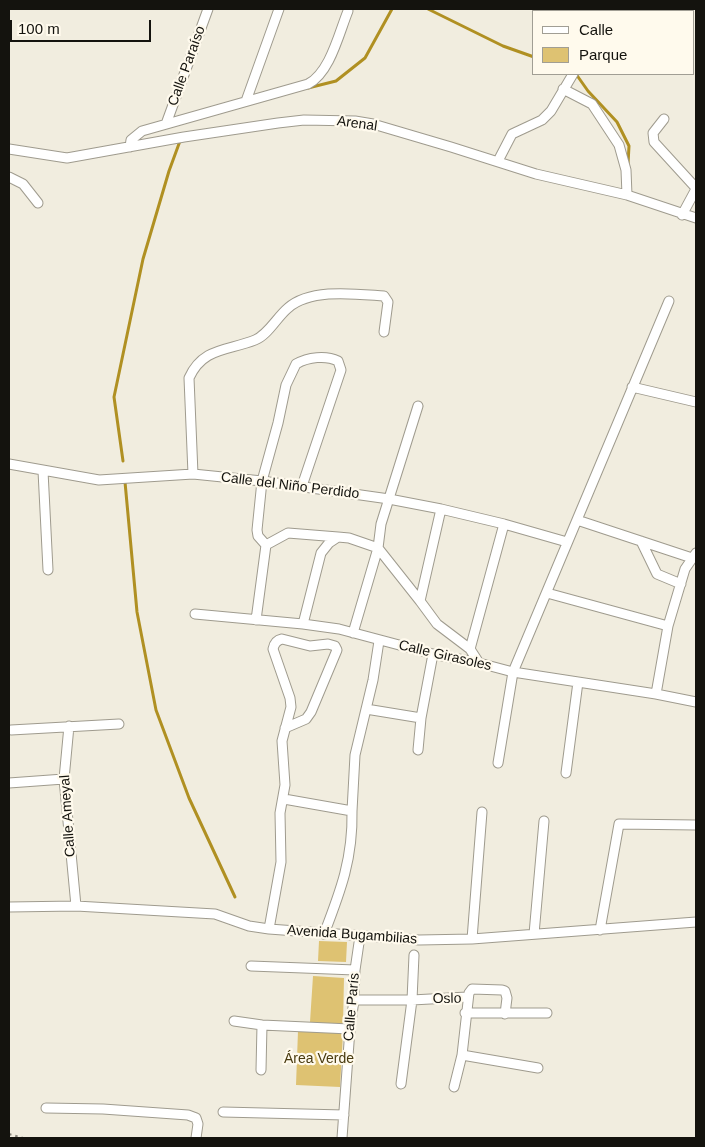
<!DOCTYPE html>
<html>
<head>
<meta charset="utf-8">
<style>
  body { margin:0 }
  #map { position:relative; width:705px; height:1147px; overflow:hidden; background:#f1eddf; font-family:Arial,sans-serif }
  canvas { display:block }
  .frame { position:absolute; inset:0; border:10px solid #14130e; pointer-events:none }
  .legend { position:absolute; left:532px; top:10px; width:162px; height:65px; box-sizing:border-box; background:#fffaed; border:1px solid #a19e94; margin:0; padding:6px 9px; list-style:none; font-size:15px; color:#14130e }
  .legend li { display:flex; align-items:center; gap:10px; height:25px }
  .legend b { width:25px; border:1px solid #a19e94 }
  .scale { position:absolute; left:10px; top:20px; width:141px; height:22px; box-sizing:border-box; border:2px solid #14130e; border-top:0; padding-left:6px; font-size:15px; line-height:18px; white-space:nowrap; color:#14130e; -webkit-text-stroke:4px #fffaed; paint-order:stroke }
</style>
</head>
<body>
<div id="map">
<canvas width="705" height="1147"></canvas>
<div class="frame"></div>
<ul class="legend">
<li><b style="height:6px;background:#fff"></b>Calle</li>
<li><b style="height:14px;background:#dec272"></b>Parque</li>
</ul>
<div class="scale">100 m</div>
</div>
<script>
const ctx = document.querySelector('canvas').getContext('2d');
ctx.lineJoin = 'round';
function fill(path, color) {
  ctx.fillStyle = color;
  ctx.fill(path, 'evenodd');
}
function trace(path, color, width, dash) {
  ctx.strokeStyle = color;
  ctx.lineWidth = width;
  ctx.lineCap = dash ? 'butt' : 'round';
  ctx.setLineDash(dash || []);
  ctx.stroke(path);
}
function drawText(font, color, halo, rows, align = 'center') {
  ctx.font = font + ' Arial,sans-serif';
  ctx.lineWidth = 4.5;
  ctx.setLineDash([]);
  ctx.textBaseline = 'middle';
  ctx.strokeStyle = halo;
  ctx.fillStyle = color;
  for (const [text, x, y, turn = 0] of rows) {
    ctx.save();
    ctx.translate(x, y);
    ctx.rotate((+turn || 0) * Math.PI / 180);
    ctx.textAlign = isNaN(turn) ? turn : align;
    if (halo) ctx.strokeText(text, 0, 0);
    ctx.fillText(text, 0, 0);
    ctx.restore();
  }
}
const green = new Path2D(`
  M319,941L347,942L346,962L318,961Z
  M313,976L344,978L343,1025L310,1022Z
  M298,1031L343,1033L340,1087L296,1085Z`);
const stream = new Path2D(`
  M428,9L503,46L534,57
  M576,74L588,91L617,122L629,146L628,164
  M308,88L336,81L365,58L392,9
  M123,461L114,397L143,259L169,171L180,141
  M125,482L137,612L156,710L189,798L235,897`);
const path = new Path2D(`
  M9,1134L23,1138`);
const minor = new Path2D(`
  M615,11L616,9
  M563,89L592,104L619,145L626,170L627,195
  M246,101L279,9
  M664,119L653,133L654,142L696,188
  M166,124L208,9
  M130,147L131,140L142,131L308,84C330,73 339,33 348,11
  M9,149L67,158L184,137L278,123L304,120L355,121L373,124L451,147L536,174L627,195L696,218
  M498,161L512,134L542,120L551,111L573,74
  M9,177L23,184L38,203
  M682,215L696,189
  M632,387L696,402
  M9,464L99,480L193,474L262,481L389,499L441,509L504,524L567,542
  M43,471L48,570
  M193,474L189,378C203,347 228,351 255,340C268,335 277,317 288,308C311,288 355,294 384,296L388,302L384,332
  M441,509L420,601L437,624L470,649
  M577,520L692,558
  M641,541L657,574L681,584
  M266,545L258,536L257,530L262,481L278,423L286,385L296,364C308,357 326,355 338,361L341,370L302,486
  M547,593L668,626
  M195,614L303,624L339,629L433,654L479,663L513,672L656,694L696,702
  M256,620L266,545L288,533L338,537
  M303,624L321,553L329,543L338,537L349,538L378,548L420,601
  M353,633L378,548L381,524L418,406
  M479,663L470,649L504,524
  M656,694L668,626L685,569L696,553
  M366,709L421,718
  M69,726L64,779L76,906
  M11,730L119,724
  M418,750L421,718L433,654
  M498,763L513,672L669,301
  M566,773L578,682
  M9,783L64,779
  M284,799L352,811C353,858 341,890 324,934
  M352,811L355,755L373,680L379,641
  M9,907L76,906L215,914L249,926L269,929L419,940L472,939L696,922
  M269,929L281,862L280,813L285,785L282,741L291,707L290,698L273,649C274,644 277,640 282,639L310,646L328,644L335,646L337,650L311,712L306,719L285,728
  M600,930L619,824L696,825
  M534,934L544,821
  M472,939L482,812
  M251,966L355,970
  M354,1000H412L467,997
  M465,1013H547
  M234,1021L262,1025L350,1029
  M462,1055L538,1068
  M261,1070L262,1025
  M401,1084L412,1000L414,955
  M454,1087L462,1055L469,993L472,989L502,990L505,991L507,998L505,1014
  M46,1108L103,1109L188,1115L196,1118L198,1124L196,1138
  M223,1112L344,1115
  M342,1138L350,1029L354,1000L355,970L360,936`);
const streetNames = [
  ["Calle Paraíso",187,66,-70],
  ["Arenal",357,124,8],
  ["Calle del Niño Perdido",290,486,7],
  ["Calle Girasoles",445,656,13],
  ["Calle Ameyal",68,816,-94],
  ["Avenida Bugambilias",352,935,4],
  ["Oslo",447,999,-1],
  ["Calle París",352,1007,-85]
];
const parkNames = [
  ["Área Verde",319,1059]
];
fill(green, '#dec272');
trace(stream, '#b09022', 3);
trace(minor, '#9f9b8e', 11);
trace(path, '#848278', 2, [2.5, 4]);
trace(minor, '#fff', 9);
drawText('14px', '#14130e', '#fffaed', streetNames);
drawText('14px', '#493b10', '#fffaed', parkNames);
</script>
</body>
</html>
